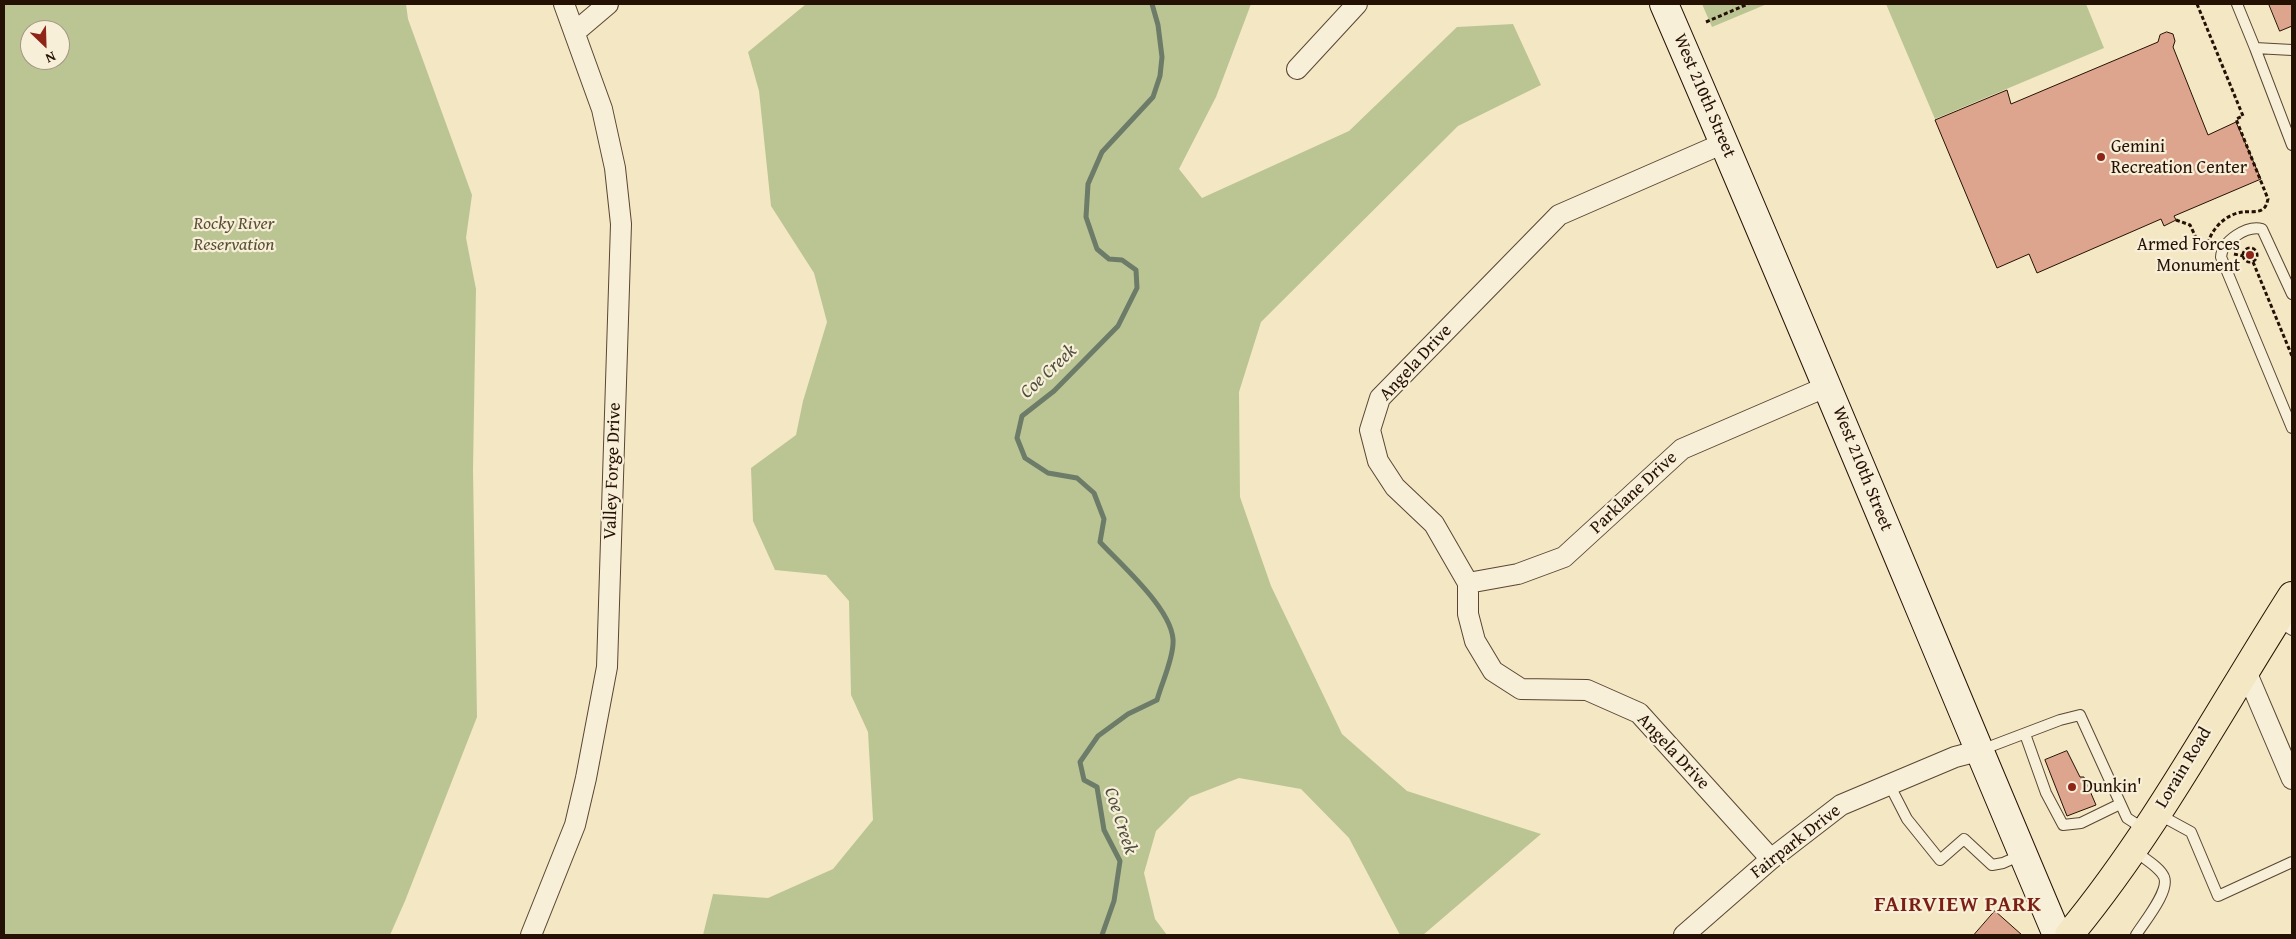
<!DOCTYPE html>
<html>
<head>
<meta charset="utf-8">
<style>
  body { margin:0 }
  #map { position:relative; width:2296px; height:939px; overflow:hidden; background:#f4e7c3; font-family:"Gentium Book Plus",serif }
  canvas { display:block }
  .frame { position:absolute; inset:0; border:5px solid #251104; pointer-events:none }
  .north { position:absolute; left:20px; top:20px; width:50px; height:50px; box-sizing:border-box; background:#f8efd8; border:1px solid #a49683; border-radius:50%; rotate:156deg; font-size:14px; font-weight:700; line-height:20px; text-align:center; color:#251104 }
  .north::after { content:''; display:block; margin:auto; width:18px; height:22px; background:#8f2418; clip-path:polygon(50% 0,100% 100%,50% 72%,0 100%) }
</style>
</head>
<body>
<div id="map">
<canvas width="2296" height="939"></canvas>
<div class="frame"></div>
<div class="north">N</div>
</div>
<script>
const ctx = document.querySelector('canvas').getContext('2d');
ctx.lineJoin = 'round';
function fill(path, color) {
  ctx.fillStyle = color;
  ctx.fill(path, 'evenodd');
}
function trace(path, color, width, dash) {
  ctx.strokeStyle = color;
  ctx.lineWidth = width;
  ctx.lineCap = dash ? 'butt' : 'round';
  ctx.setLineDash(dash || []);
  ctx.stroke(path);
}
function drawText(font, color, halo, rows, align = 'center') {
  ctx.font = font + ' "Gentium Book Plus",serif';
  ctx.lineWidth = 4.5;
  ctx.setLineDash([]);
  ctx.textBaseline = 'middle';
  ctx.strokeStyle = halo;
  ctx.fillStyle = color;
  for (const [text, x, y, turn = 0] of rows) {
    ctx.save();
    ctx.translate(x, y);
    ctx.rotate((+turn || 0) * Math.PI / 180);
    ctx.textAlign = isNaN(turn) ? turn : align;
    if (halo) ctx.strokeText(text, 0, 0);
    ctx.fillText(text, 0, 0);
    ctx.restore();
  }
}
const green = new Path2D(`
  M4,4H406L408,19L472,195L466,238L476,289L473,470L477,717L405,901L390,935H4ZM30,30H60V60H30Z
  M806,4H1251L1216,97L1179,169L1202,198L1349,131L1457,27L1513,24L1541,85L1458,126L1261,322L1239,392L1240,497L1271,586L1342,734L1407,791L1541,834L1423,935H1400L1349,838L1301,789L1239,778L1190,797L1156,831L1144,873L1155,919L1167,935H703L713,894L768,898L833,869L873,820L868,732L851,695L849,601L826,575L775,570L753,521L751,468L796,435L803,401L827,322L814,273L771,206L759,91L748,52Z
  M1702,4H1767L1712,27Z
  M1886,4H2086L2104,48L1935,119Z`);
const stream = new Path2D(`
  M1102,935L1114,901L1120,861L1104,830L1097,787L1084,780L1080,762L1098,736L1128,714L1157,700C1162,682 1172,662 1173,644C1176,612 1120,564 1100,542L1104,519L1094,493L1077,478L1048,473L1025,458L1017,438L1022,416L1054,391L1118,326L1137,288L1136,270L1122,260L1109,259L1097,249L1086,217L1088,184L1102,152L1153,97L1160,76L1162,57L1158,25L1152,4`);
const building = new Path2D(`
  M2269,4H2292V26L2280,31Z
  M2167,32L2173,34L2175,41L2173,47L2208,135L2236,122L2261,179L2174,216L2176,220L2164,226L2161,219L2037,273L2029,254L1997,268L1935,120L2007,90L2011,104L2158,42L2160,35Z
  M2067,751L2080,777H2084L2096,805L2067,816L2045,760Z
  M1995,911L2022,935H1974Z`);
const path = new Path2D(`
  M2197,4L2243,116L2236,119L2268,199C2267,203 2266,207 2263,209C2258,213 2249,211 2243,212C2225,214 2210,230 2207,247
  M1706,22L1748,4
  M2176,220L2190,225L2200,246L2208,247
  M2243 255a7 7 0 1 1 14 0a7 7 0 1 1-14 0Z
  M2234,254L2243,256
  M2253,262L2292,356`);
const lane = new Path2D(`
  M2237,4L2255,48L2292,50
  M2255,48L2292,145
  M2292,294L2262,229C2247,225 2222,241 2221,257L2292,428
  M2278,621L2292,630
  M2025,734L2046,793L2063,825L2081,823L2120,804
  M1981,750L2060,720L2080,715L2127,818L2144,829
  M1889,784L1907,819L1940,860L1964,839L1992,865L2003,863L2021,855
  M2158,814L2191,832L2218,896L2292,862
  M2135,851C2143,858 2160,867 2164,877C2170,891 2144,922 2136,935`);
const street = new Path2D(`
  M575,32L608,4
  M1297,69L1357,4
  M1724,143L1559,215L1380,398L1370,430L1378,461L1395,487L1434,524L1468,583V614L1475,641L1493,671L1521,689L1587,690L1639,713L1771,859
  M1468,583L1518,574L1564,557L1682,449L1828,386
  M2245,669L2292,779
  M531,935L575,825L586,778L607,667L621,224L615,168L602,109L564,4
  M1684,935L1771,859L1841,805L1955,757L1978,751`);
const secondary = new Path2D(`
  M1664,4C1798,313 1926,625 2057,935`);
const primary = new Path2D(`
  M2069,935C2155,831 2219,710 2292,596`);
const markers = [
  [2101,157,5,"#8f2418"],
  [2250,255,5,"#8f2418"],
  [2072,787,5,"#8f2418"]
];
const streetNames = [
  ["West 210th Street",1704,96,67],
  ["Angela Drive",1416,363,-47],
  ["West 210th Street",1862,469,68],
  ["Valley Forge Drive",613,471,-88],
  ["Parklane Drive",1634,493,-43],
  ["Angela Drive",1673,752,47],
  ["Lorain Road",2184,768,-59],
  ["Fairpark Drive",1796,842,-38]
];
const poiNames = [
  ["Gemini",2111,147],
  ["Recreation Center",2111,168],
  ["Armed Forces",2240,245,"right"],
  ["Monument",2240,266,"right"],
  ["Dunkin'",2082,787]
];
const parkNames = [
  ["Rocky River",234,224],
  ["Reservation",234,245]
];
const waterNames = [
  ["Coe Creek",1049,372,-43],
  ["Coe Creek",1120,821,72]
];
const districtNames = [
  ["FAIRVIEW PARK",1958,905]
];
fill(green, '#bbc594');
trace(stream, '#6d7b69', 5);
fill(building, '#dda48e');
trace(building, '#251104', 1);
trace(lane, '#594634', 12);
trace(street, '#594634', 22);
trace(secondary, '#251104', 30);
trace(primary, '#251104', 30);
trace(path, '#251104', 3, [4, 2.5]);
trace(lane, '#f8efd8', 10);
trace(street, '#f8efd8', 20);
trace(secondary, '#f8efd8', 28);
trace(primary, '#f4e7c3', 28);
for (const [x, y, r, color] of markers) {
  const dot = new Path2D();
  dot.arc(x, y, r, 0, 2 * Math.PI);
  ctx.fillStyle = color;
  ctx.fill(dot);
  trace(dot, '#f8efd8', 2);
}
drawText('18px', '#251104', '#f8efd8', streetNames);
drawText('18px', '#251104', '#f8efd8', poiNames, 'left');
drawText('italic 18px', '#5a5036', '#f8efd8', parkNames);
drawText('italic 19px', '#4f4f3f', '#f8efd8', waterNames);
ctx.letterSpacing = '1px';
drawText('bold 22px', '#7a1f14', '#f8efd8', districtNames);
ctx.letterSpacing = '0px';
</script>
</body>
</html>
